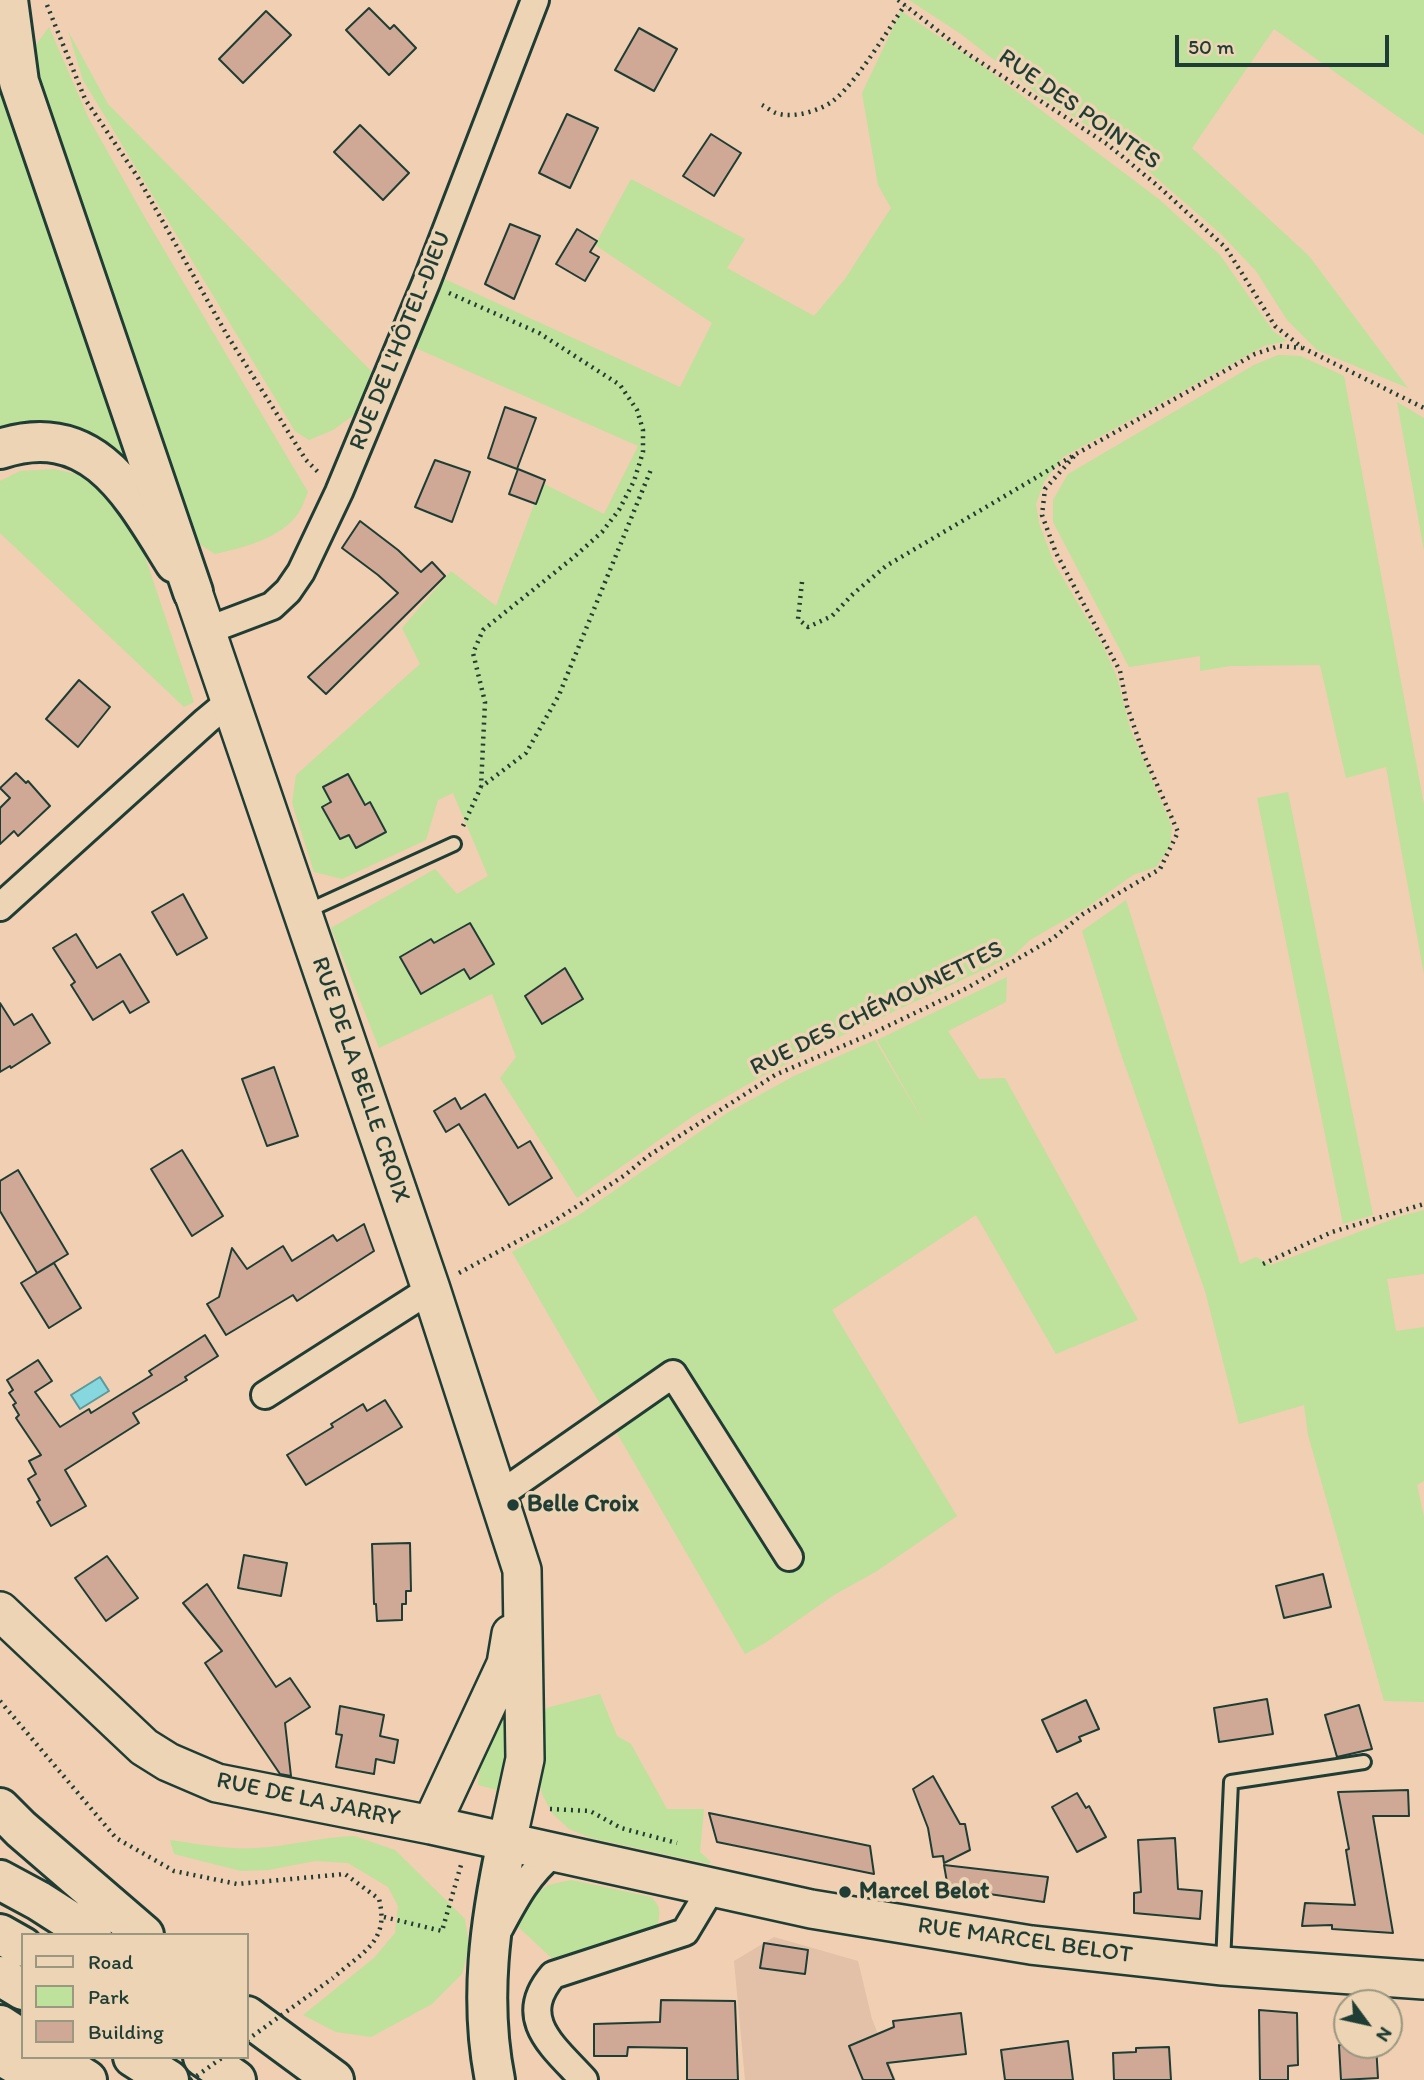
<!DOCTYPE html>
<html>
<head>
<meta charset="utf-8">
<style>
  body { margin:0 }
  #map { position:relative; width:1424px; height:2080px; overflow:hidden; background:#f0cfb2; font-family:Itim,sans-serif }
  canvas { display:block }
  .legend { position:absolute; left:21px; top:1933px; width:228px; height:126px; box-sizing:border-box; background:#ecd4b4; border:2px solid #9a9881; margin:0; padding:9px 12px; list-style:none; font-size:21px; color:#1f3d34 }
  .legend li { display:flex; align-items:center; gap:14px; height:35px }
  .legend b { width:35px; border:2px solid #9a9881 }
  .north { position:absolute; left:1333px; top:1989px; width:70px; height:70px; box-sizing:border-box; background:#ecd4b4; border:2px solid #9a9881; border-radius:50%; rotate:123deg; font-size:19px; font-weight:700; line-height:28px; text-align:center; color:#1f3d34 }
  .north::after { content:''; display:block; margin:auto; width:24px; height:32px; background:#1f3d34; clip-path:polygon(50% 0,100% 100%,50% 72%,0 100%) }
  .scale { position:absolute; left:1175px; top:35px; width:214px; height:32px; box-sizing:border-box; border:4px solid #1f3d34; border-top:0; padding-left:9px; font-size:21px; line-height:24px; white-space:nowrap; color:#1f3d34; -webkit-text-stroke:5px #ecd4b4; paint-order:stroke }
</style>
</head>
<body>
<div id="map">
<canvas width="1424" height="2080"></canvas>
<ul class="legend">
<li><b style="height:9px;background:#ecd4b4"></b>Road</li>
<li><b style="height:19px;background:#bee19b"></b>Park</li>
<li><b style="height:19px;background:#cfa996"></b>Building</li>
</ul>
<div class="north">N</div>
<div class="scale">50 m</div>
</div>
<script>
const ctx = document.querySelector('canvas').getContext('2d');
ctx.lineJoin = 'round';
function fill(path, color) {
  ctx.fillStyle = color;
  ctx.fill(path, 'evenodd');
}
function trace(path, color, width, dash) {
  ctx.strokeStyle = color;
  ctx.lineWidth = width;
  ctx.lineCap = dash ? 'butt' : 'round';
  ctx.setLineDash(dash || []);
  ctx.stroke(path);
}
function drawText(font, color, halo, rows, align = 'center') {
  ctx.font = font + ' Itim,sans-serif';
  ctx.lineWidth = 7;
  ctx.setLineDash([]);
  ctx.textBaseline = 'middle';
  ctx.strokeStyle = halo;
  ctx.fillStyle = color;
  for (const [text, x, y, turn = 0] of rows) {
    ctx.save();
    ctx.translate(x, y);
    ctx.rotate((+turn || 0) * Math.PI / 180);
    ctx.textAlign = isNaN(turn) ? turn : align;
    if (halo) ctx.strokeText(text, 0, 0);
    ctx.fillText(text, 0, 0);
    ctx.restore();
  }
}
const built = new Path2D(`
  M774,1937L858,1961L872,2019L896,2080H745L734,1961Z`);
const green = new Path2D(`
  M909,0H1424V135L1274,29L1192,148L1309,256L1408,388L1317,350L1287,320L1256,271L1221,234L1137,161L1109,139L1040,96L961,34Z
  M901,11L984,67L1160,200L1220,255L1273,331L1287,341L1264,346L1063,457L1044,482L1036,504L1039,523L1054,563L1102,644L1117,677L1130,728L1172,827L1170,846L1156,867L1133,875L1089,906L1030,940L1013,956L835,1039L757,1079L693,1116L577,1198L500,1078L516,1057L492,994L379,1048L331,928L435,869L457,894L488,876L453,793L438,800L426,840L342,879L314,872L292,803L296,775L420,664L402,628L451,571L496,606L542,483L604,514L638,446L411,346L438,276L680,387L712,323L595,245L631,179L745,239L727,268L814,316L845,279L891,208L878,185L862,93Z
  M49,27L88,117L144,216L308,492C305,498 303,506 299,512C283,538 242,548 215,554L193,540L41,95L35,46Z
  M68,31L108,104L373,373L358,412L333,430L309,440L295,431L83,80Z
  M0,85L146,492L0,435Z
  M1278,355L1301,356L1344,376L1424,805V974L1386,767L1346,778L1320,665L1230,666L1200,671V656L1129,667L1053,522V500L1068,474L1254,365Z
  M1397,402L1424,418V550Z
  M54,469L89,477L111,496L138,536L194,702L184,707L0,533V481L20,471Z
  M1288,792L1373,1215L1343,1224L1257,798Z
  M1126,900L1240,1264L1256,1257L1271,1265L1401,1216L1424,1210V1274L1387,1279L1396,1331L1424,1327V1481L1417,1485L1424,1517V1702L1384,1701L1308,1435L1304,1405L1239,1424L1205,1291L1121,1054L1082,931Z
  M1007,977L1006,1002L948,1031L979,1079L1005,1078L1138,1320L1056,1354L976,1215L832,1310L957,1516L877,1571L834,1595L765,1643L745,1654L512,1252L579,1215L727,1113L794,1076L875,1040L931,1135L877,1040Z
  M600,1694L617,1736L631,1744L667,1809H704L700,1852L711,1862L709,1864L591,1838L569,1829L552,1813L542,1794L535,1762L546,1708Z
  M507,1704L514,1712L501,1791L478,1785L481,1756Z
  M354,1836L395,1850L465,1919L469,1946L462,1974L432,2004L371,2037L336,2032L303,2015L374,1958L395,1933L398,1906L388,1887L348,1863L315,1861L268,1870L241,1871L174,1854L170,1840C198,1844 229,1850 257,1848C290,1846 321,1837 354,1836Z
  M571,1880L651,1897C662,1907 660,1914 657,1928L556,1962L514,1923L527,1902L548,1885Z`);
const water = new Path2D(`
  M100,1377L109,1391L80,1409L71,1395Z`);
const building = new Path2D(`
  M369,8L390,29L394,25L416,48L389,75L346,30Z
  M266,11L291,35L243,83L219,59Z
  M639,28L677,49L654,91L615,70Z
  M567,114L598,128L570,188L539,173Z
  M360,125L409,173L383,200L334,152Z
  M711,134L741,153L714,196L683,176Z
  M510,224L540,236L514,299L485,284Z
  M577,229L597,241L590,252L599,257L585,281L556,264Z
  M505,407L536,418L517,469L488,458Z
  M435,460L470,472L452,522L415,507Z
  M518,469L545,480L536,504L509,494Z
  M360,521L398,550L421,572L432,562L445,576L326,694L308,677L398,593L378,575L342,548Z
  M79,680L110,707L78,747L46,719Z
  M16,773L26,783L28,781L50,806L18,836L14,831L0,844V808L10,798L0,788Z
  M348,774L365,805L370,802L386,832L356,848L349,835L340,839L322,807L331,802L323,787Z
  M183,894L207,938L177,955L152,912Z
  M470,923L494,964L470,979L464,969L421,994L400,957L431,939L434,943Z
  M76,934L97,968L120,954L149,1002L130,1013L123,1001L93,1020L71,985L75,982L53,948Z
  M565,968L583,999L542,1024L525,996Z
  M0,1003L14,1025L32,1014L50,1043L11,1068L10,1066L0,1072Z
  M274,1067L298,1136L267,1146L242,1079Z
  M485,1094L518,1148L530,1141L552,1178L509,1205L459,1124L446,1132L434,1111L455,1098L461,1109Z
  M182,1150L223,1216L192,1236L151,1169Z
  M18,1170L68,1254L37,1273L0,1211V1181Z
  M364,1224L374,1251L297,1301L293,1295L226,1335L207,1304L219,1297L232,1248L247,1269L283,1246L292,1261L333,1235L337,1241Z
  M54,1263L81,1308L49,1328L21,1283Z
  M205,1335L218,1356L185,1377L187,1380L133,1413L139,1423L65,1470L86,1506L51,1526L37,1502L40,1500L28,1479L36,1474L29,1461L41,1455L16,1418L19,1415L13,1405L16,1403L9,1393L13,1390L7,1380L38,1360L52,1381L35,1392L60,1427L89,1409L91,1413L152,1375L149,1371Z
  M385,1400L402,1427L306,1485L287,1455L333,1427L331,1424L363,1404L367,1411Z
  M410,1543L411,1591H406V1604H402V1620L377,1621L376,1604H374L372,1544Z
  M244,1555L287,1563L281,1596L238,1588Z
  M107,1556L138,1598L106,1621L75,1578Z
  M1323,1574L1331,1607L1284,1618L1276,1586Z
  M207,1584L276,1687L290,1678L310,1707L285,1723L291,1776L280,1774L205,1663L222,1651L183,1603Z
  M1267,1699L1273,1734L1219,1742L1214,1708Z
  M1086,1700L1099,1729L1079,1737L1081,1741L1057,1752L1042,1720Z
  M1359,1705L1372,1749L1337,1757L1325,1715Z
  M340,1706L384,1715L380,1736L398,1740L394,1763L376,1759L374,1774L336,1767L342,1735L336,1734Z
  M933,1776L960,1824H965L970,1850L944,1863L943,1856L933,1857L928,1828L913,1789Z
  M1408,1790L1409,1816H1373L1393,1933L1332,1929V1925L1302,1926L1305,1903L1355,1905L1346,1850L1349,1849L1338,1792Z
  M1077,1793L1086,1808L1089,1806L1106,1837L1077,1852L1052,1807Z
  M709,1813L870,1846L874,1874L717,1842Z
  M1175,1838L1178,1889L1202,1891L1200,1919L1134,1913V1893L1141,1892L1138,1840Z
  M944,1865L1048,1877L1044,1902L948,1888Z
  M764,1943L808,1950L805,1974L760,1968Z
  M661,2000L735,2001L738,2080H687V2048L628,2047L627,2056H594V2024L660,2022Z
  M1259,2010L1297,2013L1298,2065L1288,2066V2080H1260Z
  M961,2013L966,2054L887,2063L894,2080H863L849,2046L894,2027L893,2021Z
  M1068,2041L1073,2080H1005L1001,2050Z
  M1339,2045H1376L1378,2078L1341,2080Z
  M1169,2047L1171,2080H1114L1113,2053L1136,2052V2048Z`);
const path = new Path2D(`
  M898,0L968,54L1107,144L1158,186L1226,248L1275,326L1303,348L1424,408
  M47,5L85,99L137,176L227,335L306,460L318,472
  M762,105C766,107 771,111 776,113C793,119 819,111 833,101C857,82 887,31 905,5
  M449,293L539,333L620,385L637,410L643,430V452L634,481L619,510L602,532L574,557L483,630L473,653L485,702L481,787
  M802,582L798,619L808,627L832,616L853,594L886,566L1076,454L1255,354L1279,346L1302,348
  M463,826L481,787L526,753L559,695L652,467
  M1263,1264L1332,1232L1424,1204
  M459,1273L551,1223L625,1175L648,1156L775,1075L871,1034L967,988L1052,939L1083,914L1160,869L1178,832L1144,755L1127,706L1120,671L1056,553L1042,515L1045,489L1076,454
  M0,1701L116,1838L174,1871L237,1884L345,1874L379,1899C390,1942 362,1952 333,1978
  M550,1809L590,1811L621,1828L677,1843
  M384,1917L442,1931L461,1865`);
const service = new Path2D(`
  M305,912L454,844
  M1223,1963L1231,1782L1364,1762`);
const minor = new Path2D(`
  M206,631L272,606L288,591L301,572L339,492L426,283L535,0
  M0,907L206,721L230,701
  M265,1395L431,1289
  M498,1496L673,1374L789,1557
  M500,1927C515,1899 528,1874 554,1853
  M584,2080C554,2047 515,2019 553,1975L685,1932L712,1887`);
const secondary = new Path2D(`
  M193,592L431,1289L522,1570L525,1759L507,1842
  M0,1611L144,1747L168,1762L217,1783L431,1825L811,1909L1031,1945L1223,1966L1424,1980
  M431,1825L506,1664L511,1634`);
const primary = new Path2D(`
  M0,449C94,418 133,496 175,563
  M0,1808L21,1829L144,1935
  M0,1880L39,1901L92,1935
  M0,1934L23,1947
  M0,1976L23,1990
  M247,2016L334,2080
  M0,2025L23,2040
  M0,2055L43,2080
  M51,2057L87,2080
  M133,2057L169,2080
  M203,2057L236,2080
  M495,2080C479,2000 490,1921 507,1842`);
const trunk = new Path2D(`
  M8,0L19,82L193,592`);
const pathBridge = new Path2D(`
  M247,2040L333,1978
  M191,2080L223,2057`);
const markers = [
  [513,1505,7,"#1f3d34"],
  [845,1892,7,"#1f3d34"]
];
const streetNames = [
  ["RUE DES POINTES",1079,110,35],
  ["RUE DE L'HÔTEL-DIEU",401,341,-68],
  ["RUE DES CHÉMOUNETTES",877,1009,-26],
  ["RUE DE LA BELLE CROIX",360,1080,71],
  ["RUE DE LA JARRY",308,1800,12],
  ["RUE MARCEL BELOT",1025,1941,8]
];
const poiNames = [
  ["Belle Croix",527,1505],
  ["Marcel Belot",859,1892]
];
fill(built, '#e2c1a8');
fill(green, '#bee19b');
fill(water, '#86d7de');
trace(water, '#5d999a', 2);
fill(building, '#cfa996');
trace(building, '#1f3d34', 2);
trace(service, '#1f3d34', 18);
trace(minor, '#1f3d34', 32);
trace(secondary, '#1f3d34', 42);
trace(primary, '#1f3d34', 44);
trace(trunk, '#1f3d34', 44);
trace(path, '#1f3d34', 4.5, [2, 5]);
trace(service, '#ecd4b4', 12);
trace(minor, '#ecd4b4', 26);
trace(secondary, '#ecd4b4', 37);
trace(primary, '#ecd4b4', 38);
trace(trunk, '#ecd4b4', 38);
trace(pathBridge, '#1f3d34', 4.5, [2, 5]);
for (const [x, y, r, color] of markers) {
  const dot = new Path2D();
  dot.arc(x, y, r, 0, 2 * Math.PI);
  ctx.fillStyle = color;
  ctx.fill(dot);
  trace(dot, '#ecd4b4', 2.5);
}
drawText('24px', '#1f3d34', '#ecd4b4', streetNames);
drawText('bold 24px', '#1f3d34', '#ecd4b4', poiNames, 'left');
</script>
</body>
</html>
